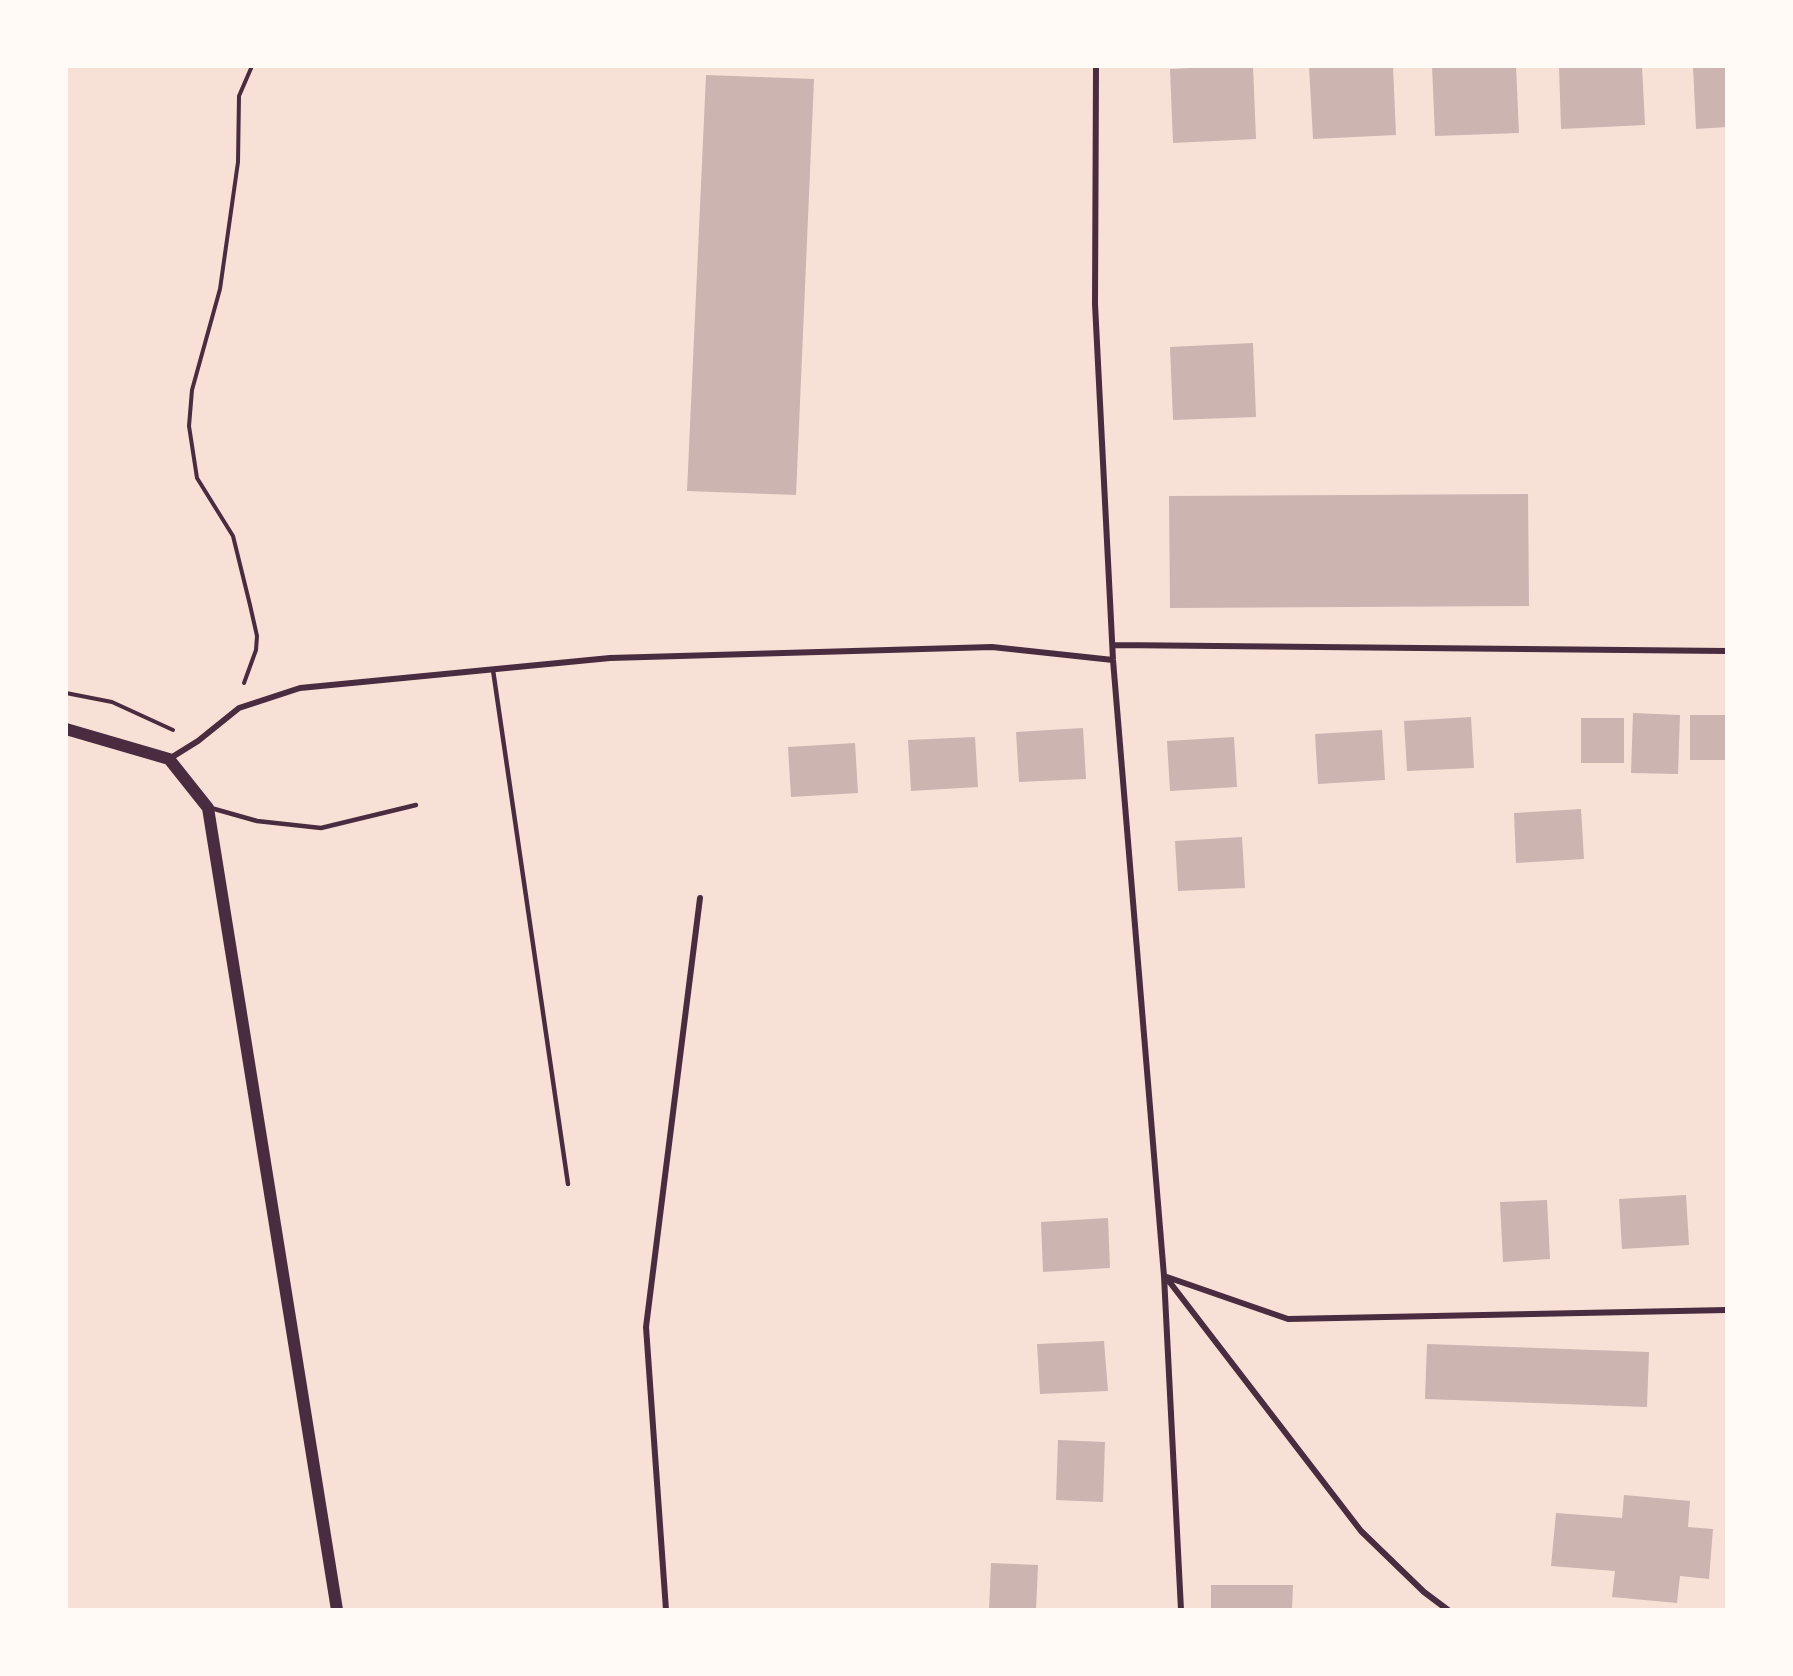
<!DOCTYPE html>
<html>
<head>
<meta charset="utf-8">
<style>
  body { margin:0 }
  #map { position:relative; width:1793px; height:1676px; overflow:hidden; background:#f7e1d7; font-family:"PT Sans",sans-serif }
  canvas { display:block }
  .frame { position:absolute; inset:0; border:68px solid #fffaf5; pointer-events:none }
</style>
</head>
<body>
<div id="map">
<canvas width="1793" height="1676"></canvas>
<div class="frame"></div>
</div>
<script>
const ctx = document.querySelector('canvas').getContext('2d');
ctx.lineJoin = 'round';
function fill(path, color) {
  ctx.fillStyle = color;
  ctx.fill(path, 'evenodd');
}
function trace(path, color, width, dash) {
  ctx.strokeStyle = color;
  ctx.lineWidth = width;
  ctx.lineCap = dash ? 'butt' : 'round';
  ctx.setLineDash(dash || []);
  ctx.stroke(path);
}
const building = new Path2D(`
  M1233,66H1253L1256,139L1173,143L1170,69Z
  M1309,66H1393L1396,135L1313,139Z
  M1432,66H1516L1519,133L1435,136Z
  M1559,66H1642L1645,125L1561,129Z
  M1693,66H1727V127L1696,129Z
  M706,75L814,79L796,495L687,491Z
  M1253,343L1256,417L1173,420L1170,347Z
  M1528,494L1529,606L1170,608L1169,496Z
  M1633,713L1680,715L1678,774L1631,773Z
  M1690,715H1727V760H1690Z
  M1471,717L1474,768L1407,771L1404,721Z
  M1581,718H1624V763H1581Z
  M1083,728L1086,779L1019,782L1016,732Z
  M1382,730L1385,780L1318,784L1315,734Z
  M975,737L978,787L911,791L908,740Z
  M1234,737L1237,787L1170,791L1167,741Z
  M855,743L858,793L791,797L788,747Z
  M1581,809L1584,859L1516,863L1514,813Z
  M1242,837L1245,888L1178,891L1175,841Z
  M1686,1195L1689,1245L1622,1249L1619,1199Z
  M1547,1200L1550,1259L1503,1262L1500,1202Z
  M1108,1218L1110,1268L1043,1272L1041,1222Z
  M1104,1341L1108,1391L1040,1394L1037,1344Z
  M1427,1344L1649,1352L1647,1407L1425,1399Z
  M1058,1440L1105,1442L1103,1502L1056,1500Z
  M1624,1495L1690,1501L1688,1527L1713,1529L1709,1579L1680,1576L1677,1603L1612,1597L1615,1571L1551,1566L1556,1513L1622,1518Z
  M991,1563L1038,1565L1036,1610H989Z
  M1211,1585H1293L1292,1610H1211Z`);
const path = new Path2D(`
  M244,683L256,650L257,636L250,605L233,536L197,478L189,426L192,390L220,289L238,162L239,96L252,66
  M66,693L112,702L173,730`);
const service = new Path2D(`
  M493,670L568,1184
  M211,808L257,821L321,828L416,805`);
const minor = new Path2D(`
  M1096,66L1095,304L1113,660L1164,1276L1181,1610
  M1114,645L1727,651
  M169,759L198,741L239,708L300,688L610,658L992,647L1113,660
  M1164,1276L1288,1319L1727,1310
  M1165,1276L1361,1531L1424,1592L1448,1610
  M666,1610L646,1327L700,898`);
const secondary = new Path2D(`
  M66,729L169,759L208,808L337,1610`);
fill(building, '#ccb4b1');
trace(path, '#4a2c40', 4);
trace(service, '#4a2c40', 4.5);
trace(minor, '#4a2c40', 6);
trace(secondary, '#4a2c40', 12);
</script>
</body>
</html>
